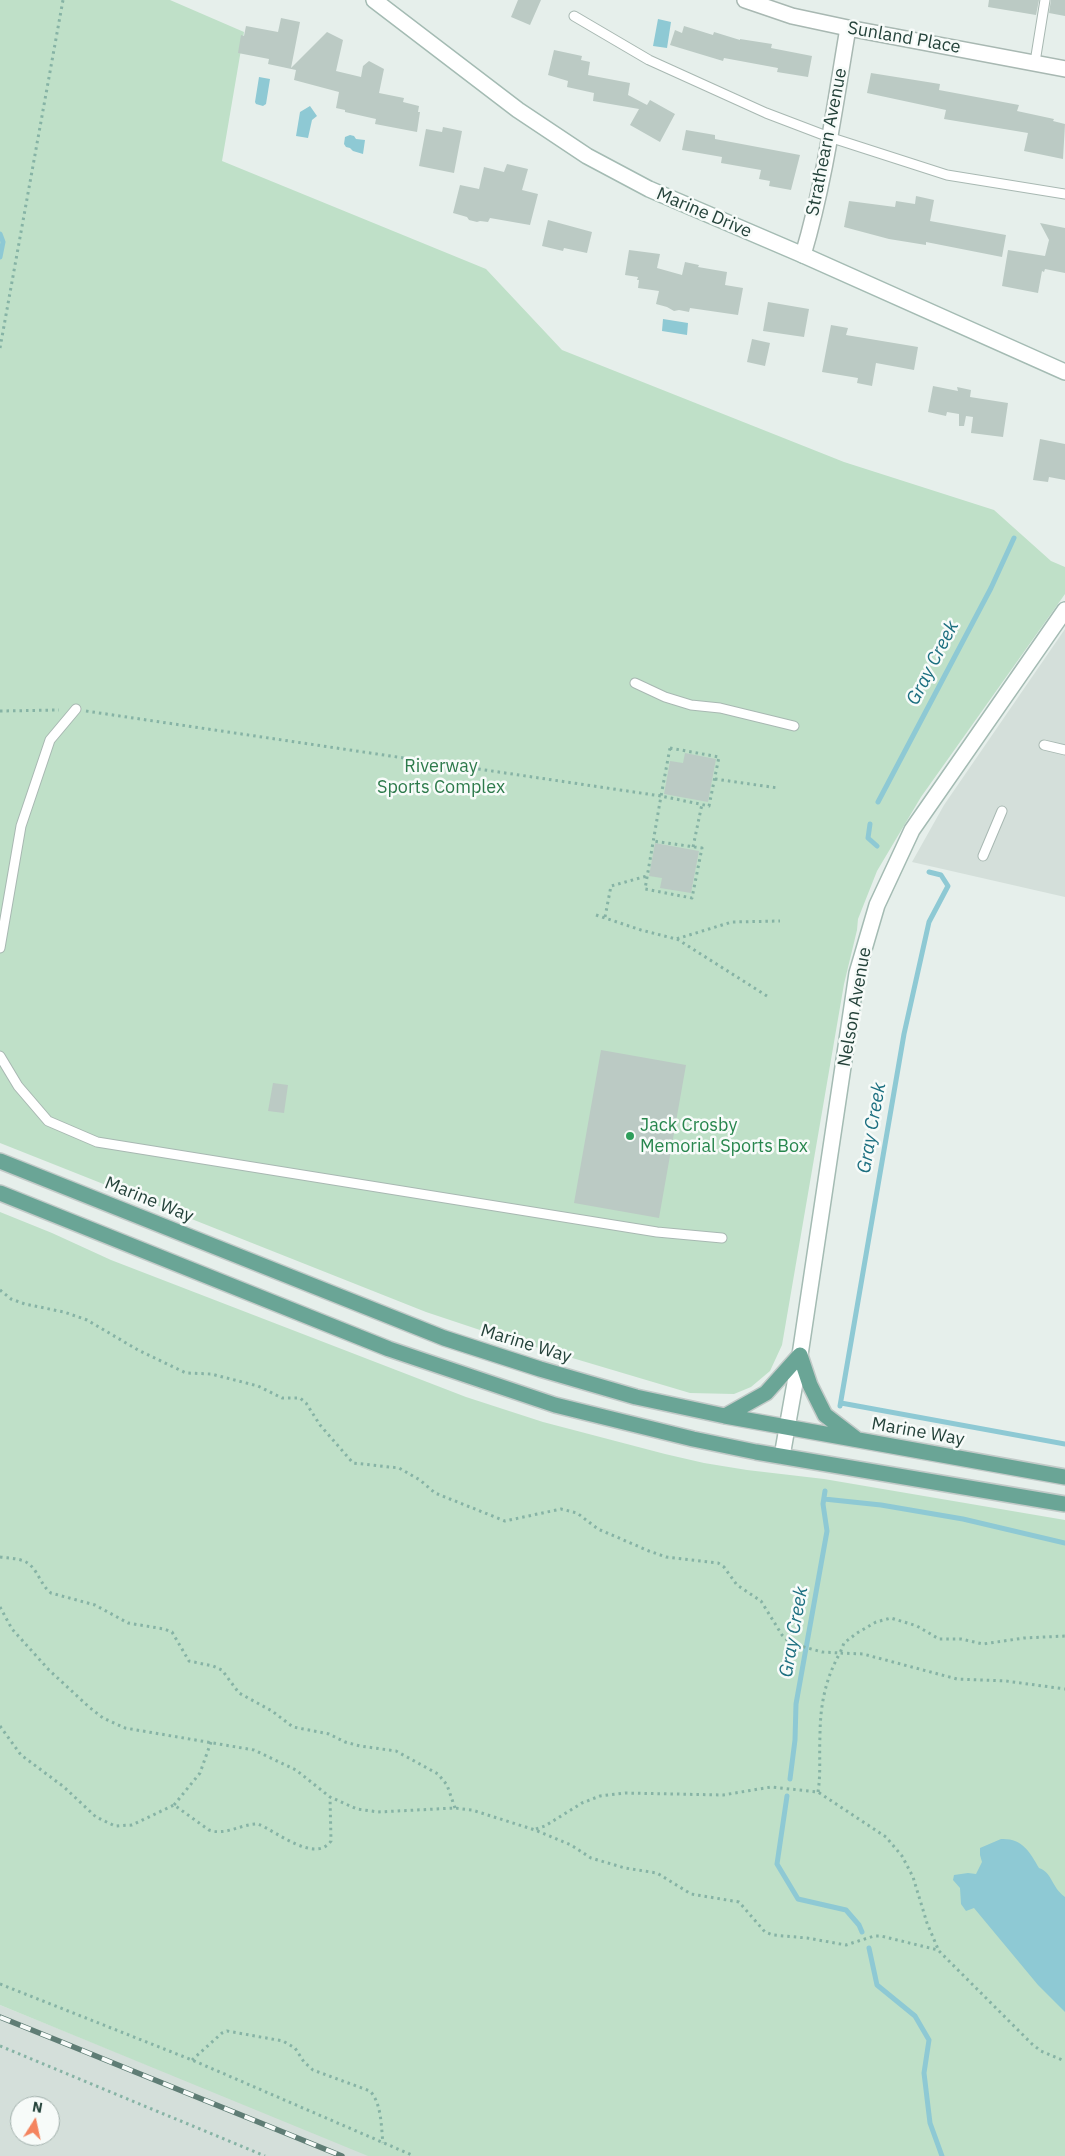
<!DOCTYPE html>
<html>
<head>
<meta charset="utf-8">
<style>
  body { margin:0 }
  #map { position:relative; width:1065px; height:2156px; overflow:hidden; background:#e6efeb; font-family:"IBM Plex Sans",sans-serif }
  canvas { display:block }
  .north { position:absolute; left:10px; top:2096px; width:50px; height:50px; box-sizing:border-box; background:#f7fbf9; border:1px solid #a3b1ad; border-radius:50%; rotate:10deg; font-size:14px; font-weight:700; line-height:20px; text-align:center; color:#24423a }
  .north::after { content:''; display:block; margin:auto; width:18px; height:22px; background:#f4845f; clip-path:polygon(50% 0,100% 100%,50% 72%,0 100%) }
</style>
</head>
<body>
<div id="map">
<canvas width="1065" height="2156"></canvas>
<div class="north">N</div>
</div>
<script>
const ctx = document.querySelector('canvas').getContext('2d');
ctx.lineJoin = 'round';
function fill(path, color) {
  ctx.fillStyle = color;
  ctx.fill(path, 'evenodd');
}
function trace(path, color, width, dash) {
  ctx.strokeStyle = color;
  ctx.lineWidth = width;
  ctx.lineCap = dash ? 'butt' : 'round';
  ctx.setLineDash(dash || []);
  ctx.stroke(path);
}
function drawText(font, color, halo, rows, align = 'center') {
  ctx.font = font + ' "IBM Plex Sans",sans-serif';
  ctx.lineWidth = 5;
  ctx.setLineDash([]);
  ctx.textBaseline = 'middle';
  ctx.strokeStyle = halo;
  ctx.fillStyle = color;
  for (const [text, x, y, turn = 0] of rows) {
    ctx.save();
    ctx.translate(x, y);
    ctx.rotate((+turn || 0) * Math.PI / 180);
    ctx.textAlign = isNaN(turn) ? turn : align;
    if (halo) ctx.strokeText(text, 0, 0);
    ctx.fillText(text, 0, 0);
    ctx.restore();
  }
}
const built = new Path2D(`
  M1065,629V897L912,862L944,805Z
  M0,2005L372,2156H0ZM20,2106H50V2136H20Z`);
const green = new Path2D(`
  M0,0H170L244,32L222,161L486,269L562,350L844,462L994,510L1051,561L1065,567V594L921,797L877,871L858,919L857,930L844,984L782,1345L770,1371L751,1387L734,1394L690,1393L495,1335L426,1312L0,1143Z
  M0,1212L52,1233L111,1260L466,1397L543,1422L665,1454L704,1463L747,1470L824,1479L1065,1520V2156H368L0,2005Z`);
const water = new Path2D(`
  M658,19L671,22L667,48L653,46Z
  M259,77L270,79L266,104L263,106L256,104L255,102Z
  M310,106L317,116L312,120L308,138L296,136L300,112Z
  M350,135L354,136L356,139L365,140L363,154L353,151L350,148L346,147L344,144L345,137Z
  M663,319L688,323L687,335L662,331Z
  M1001,1839C1022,1838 1030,1852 1039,1868C1053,1873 1051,1887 1065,1897V2012L1038,1985L974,1908L966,1911L961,1904L960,1888L953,1880L954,1875L968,1873L976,1874L982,1862L980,1855V1848Z`);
const stream = new Path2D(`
  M0,234L3,242L0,257
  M878,802L991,588L1014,538
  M870,824L868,838L877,846
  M841,1403L1065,1444
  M840,1406L904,1034L929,922L948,886L941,875L929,872
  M824,1499L881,1505L963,1519L1065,1543
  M790,1779L795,1740L796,1704L827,1531L823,1504L825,1491
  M787,1796L777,1864L798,1899L846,1910L859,1925L862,1932
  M869,1948L877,1985L915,2016L929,2040L924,2073L930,2123L942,2156`);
const building = new Path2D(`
  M518,0H541L530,25L511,17Z
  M989,0H1039L1036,15L988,7Z
  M1051,0H1065V16L1049,13Z
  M281,18L300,22L291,68L327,32L343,40L336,71L361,77L363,66L369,61L384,69L379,93L404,98L403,102L419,106L418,112H420L417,132L375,124L376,119L345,112V110L336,108L339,92L294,80L296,70L268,64L269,59L238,53L241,35L244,36L246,26L278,32Z
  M684,26L713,35L714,32L740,40V39L772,44L771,48L812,56L808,77L777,72L778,68L724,58L723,61L670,45L675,30L682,33Z
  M554,50L582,56L581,60L590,62L588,75L630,83L628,95L647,105L650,100L675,114L660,142L630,125L639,109L593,101L594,93L567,87L568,81L548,75Z
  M871,73L940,84L939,90L1019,105L1017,111L1054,119L1053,121L1065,124L1063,159L1024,151L1028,133L944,119L946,110L867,93Z
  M443,127L462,131L454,173L419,166L426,129L442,132Z
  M686,130L715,135V139L800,155L791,190L769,186L770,181L759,179L761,170L721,163L722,157L682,150Z
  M507,164L528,169L522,190L538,194L530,225L490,218L488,222L480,221L477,222L469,220L467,217L453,213L460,185L479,189L484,167L504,172Z
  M916,196L934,200L930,221L1006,235L1002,257L926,242V245L889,239L844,227L849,201L895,207L896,201L915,204Z
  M548,220L592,232L587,253L564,248L563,251L542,246Z
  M1040,223L1065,228V273L1045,269L1044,272L1042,271L1038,293L1002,286L1008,250L1045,256L1049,240Z
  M629,250L660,254L657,268L682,275L685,262L699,265L698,267L727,272L725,285L743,288L738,315L690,308L689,312L679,310L674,311L667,307L656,304L659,291L638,288L639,280H637L638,277L625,275Z
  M768,302L809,309L804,337L763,331Z
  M831,325L848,328L846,335L918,347L914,370L876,363L872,386L857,383L858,378L822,372Z
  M752,339L770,343L765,366L747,362Z
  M933,386L958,391L957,387L971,390L970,397L1008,403L1003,437L971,433L973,417L966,416L964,426H959V414L947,412L946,416L928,412Z
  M1040,439L1065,444V480L1049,477L1048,482L1033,480Z
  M685,753L716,759L708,802L664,794L670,761L683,763Z
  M655,843L699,851L691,893L660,888L662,878L649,876Z
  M601,1050L686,1065L659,1218L574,1203Z
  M273,1083L288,1085L284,1113L268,1111Z`);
const path = new Path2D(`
  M0,348L63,0
  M0,711L59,710
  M86,711L661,796L645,889L692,898L702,848L653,841
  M670,748L719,757L709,806L661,796Z
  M715,779L778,788
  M693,847L702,804
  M596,915L641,930L676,939L732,922L780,921
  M605,917L611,886L647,876
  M677,939L767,996
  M0,1290L11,1299L25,1304L64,1312L87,1320L138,1350L186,1373L211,1374L258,1386L282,1398H300L306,1403L320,1425L353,1463L399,1468L420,1480L435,1493L505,1521L561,1509L577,1513L598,1529L649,1551L666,1557L718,1563L724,1567L737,1585L761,1601L782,1635L790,1643L822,1652L840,1653L844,1643L857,1633L876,1622L891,1618L917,1626L939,1639H961L983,1644L1024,1638L1065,1636
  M0,1557C7,1558 14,1558 21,1560C37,1564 39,1584 51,1593L95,1605L128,1623L164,1629L172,1632L189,1661L213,1666L222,1670L239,1693L272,1711L293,1727L329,1734L345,1742L360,1746L396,1751L438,1774L447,1785L455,1808
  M0,1607L12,1629L49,1670L89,1707L103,1718L125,1728L254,1750L296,1770L330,1797L357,1809L378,1812L455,1808L472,1810L535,1830L571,1845L591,1858L625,1868L657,1873L691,1894L739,1902L765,1932L773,1935L807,1938L846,1945L874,1936H881L938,1950L1032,2044L1041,2051L1065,2061
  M0,1726L21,1755L64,1787L96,1817L115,1826L132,1825L174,1805L209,1830C226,1836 240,1824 258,1824C276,1831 315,1864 331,1841L330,1797
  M818,1792C821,1773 819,1755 820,1736C820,1707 825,1679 840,1653L863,1654L957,1679L1006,1681L1065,1689
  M174,1805L200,1773L211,1742
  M536,1829L545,1826L582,1803L600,1796L625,1793L723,1795L771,1787L818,1792L886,1837L902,1856L913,1877L927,1923L938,1949
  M0,1984L192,2060L414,2156
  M0,2046L265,2156
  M192,2060L222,2033L227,2031L283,2041L295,2048L304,2062L313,2070L370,2091C382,2104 381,2127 383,2143`);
const lane = new Path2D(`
  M574,16L649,60L766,113L829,137L947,175L1065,194
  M1035,62L1045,0
  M635,683L665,697L691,705L720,708L794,726
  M1044,745L1065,750
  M983,856L1002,811
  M0,948L21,826L50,740L76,709
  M0,1056L18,1086L48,1121L97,1142L657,1232L722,1238`);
const street = new Path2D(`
  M745,0L792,16L848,28L1065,69
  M803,255C825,181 835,104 848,28`);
const secondary = new Path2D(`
  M374,0L518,110L587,156L649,189L803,255L1065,372
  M782,1456L800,1355L857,973L877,905L912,830L1065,610`);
const primary = new Path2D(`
  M0,1161L444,1338L540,1369L636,1397L725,1416L1065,1477
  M0,1193L389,1349L555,1405L693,1439L756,1452L1065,1504
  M725,1416L766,1393L800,1355L810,1385L825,1415L855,1438`);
const rail = new Path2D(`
  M0,2017L342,2156`);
const markers = [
  [630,1136,5,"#2e9e5b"]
];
const streetNames = [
  ["Sunland Place",904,38,10],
  ["Strathearn Avenue",827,142,-79],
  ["Marine Drive",704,213,23],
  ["Nelson Avenue",855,1007,-80],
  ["Marine Way",149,1200,22],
  ["Marine Way",526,1344,17],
  ["Marine Way",918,1432,10]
];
const parkNames = [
  ["Riverway",441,767],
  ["Sports Complex",441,788]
];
const leisureNames = [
  ["Jack Crosby",640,1126],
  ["Memorial Sports Box",640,1147]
];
const waterNames = [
  ["Gray Creek",933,663,-63],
  ["Gray Creek",872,1128,-80],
  ["Gray Creek",794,1632,-80]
];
fill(built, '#d4dfda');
fill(green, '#bfe0c8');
fill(water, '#8ec9d4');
trace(stream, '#8ec9d4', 5);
fill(building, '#bbcac4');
trace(lane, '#a8b8b2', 11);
trace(street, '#a8b8b2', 18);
trace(secondary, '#a4bbb3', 18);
trace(primary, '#c2cac8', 18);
trace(path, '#86b3a5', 3, [2.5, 4]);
trace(lane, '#fff', 9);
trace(street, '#fff', 15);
trace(secondary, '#fff', 15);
trace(primary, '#6aa596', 15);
trace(rail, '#5f7d75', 5.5);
trace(rail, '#f7fbf9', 4, [11]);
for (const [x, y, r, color] of markers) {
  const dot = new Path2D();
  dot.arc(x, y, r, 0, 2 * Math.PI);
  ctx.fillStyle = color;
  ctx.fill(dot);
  trace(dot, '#f7fbf9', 2);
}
drawText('18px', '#24423a', '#f7fbf9', streetNames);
drawText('18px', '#2d7a4b', '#f7fbf9', parkNames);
drawText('18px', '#27864d', '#f7fbf9', leisureNames, 'left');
drawText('italic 19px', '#1c6f80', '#f7fbf9', waterNames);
</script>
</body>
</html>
